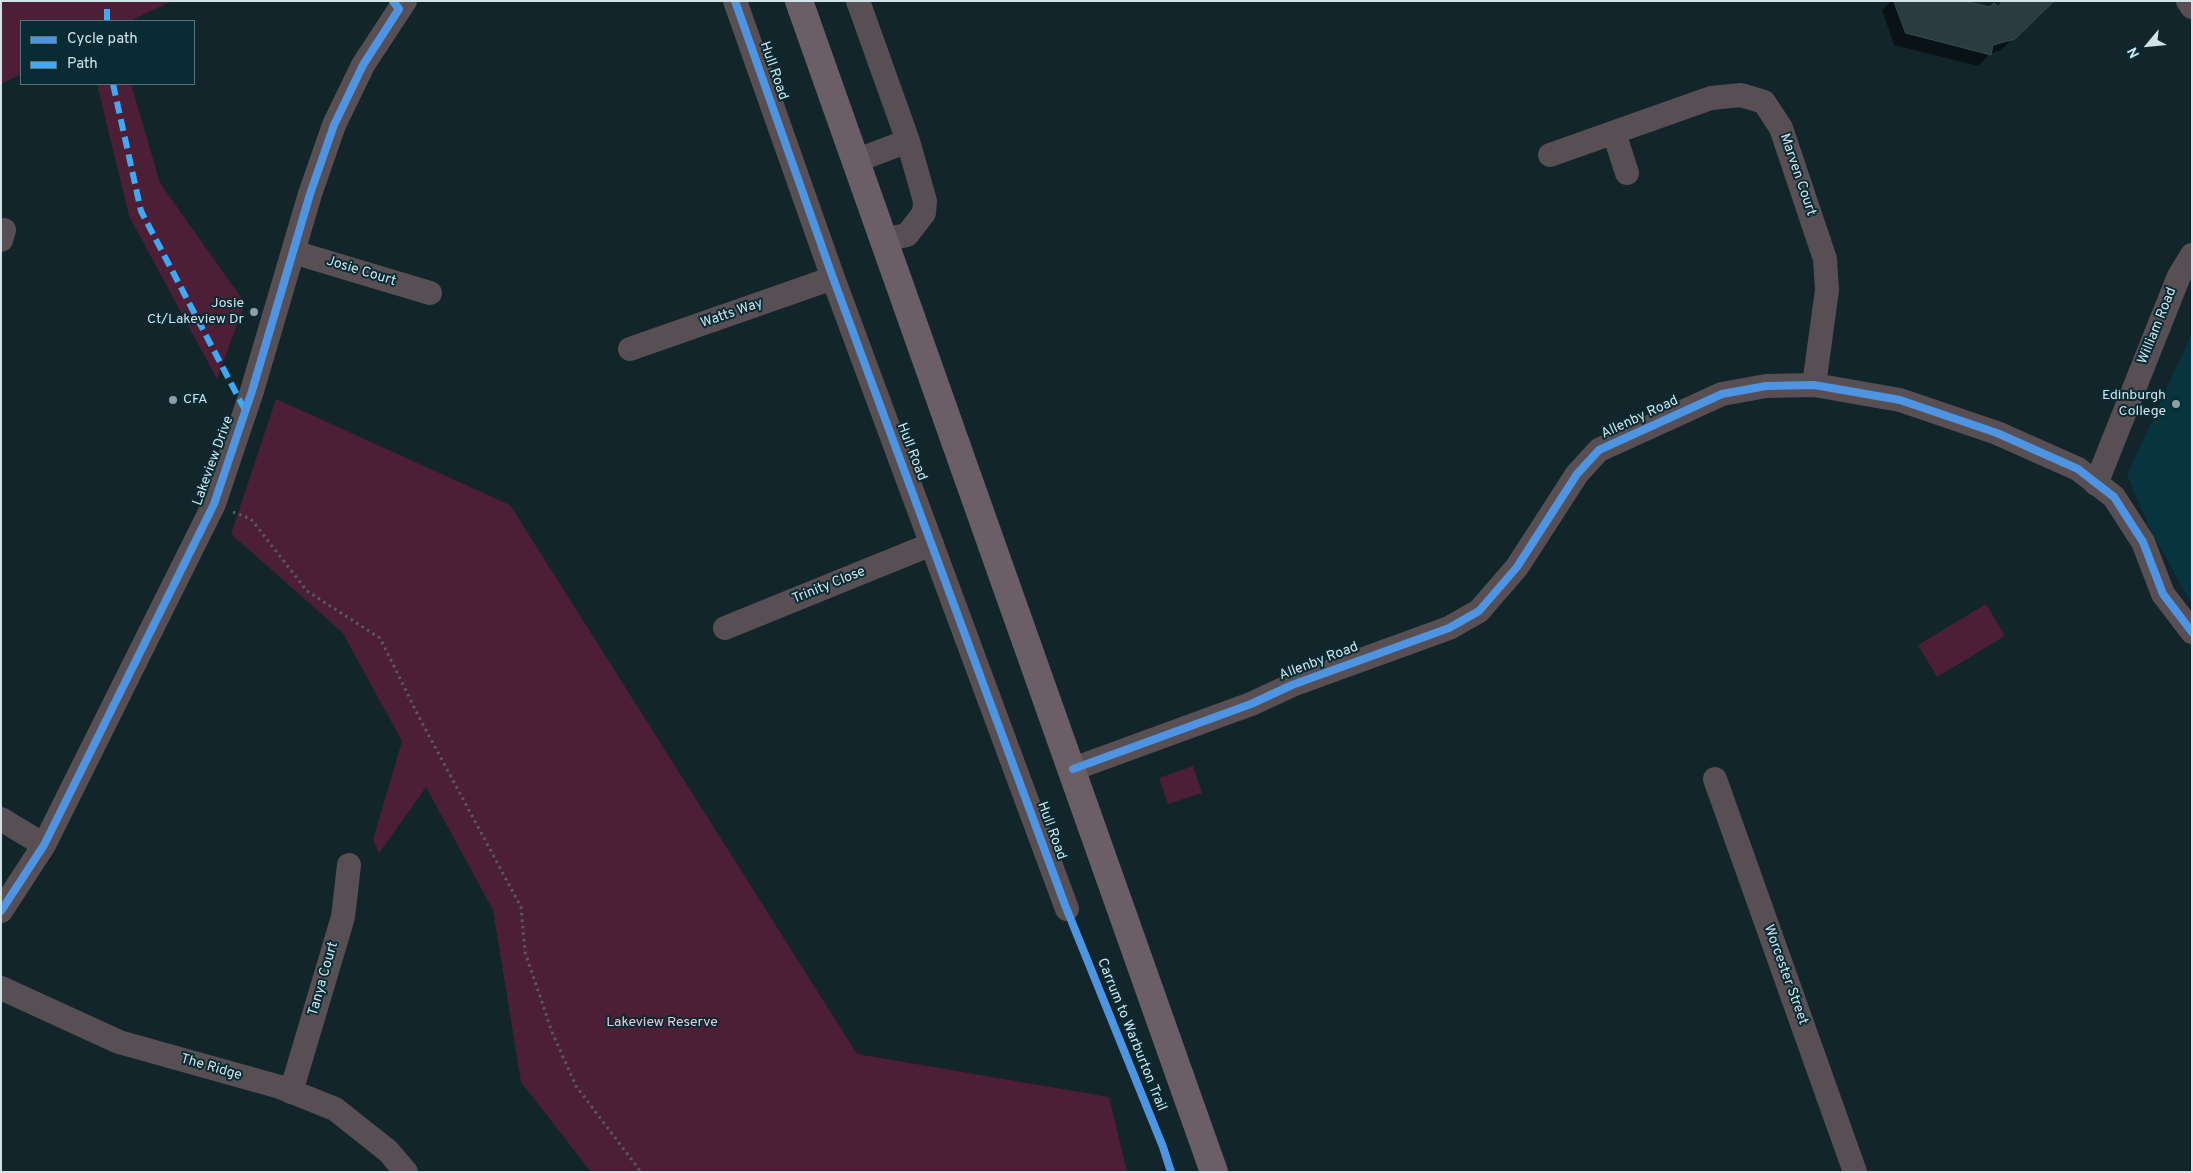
<!DOCTYPE html>
<html>
<head>
<meta charset="utf-8">
<style>
  body { margin:0 }
  #map { position:relative; width:2193px; height:1173px; overflow:hidden; background:#12252a; font-family:Overpass,sans-serif }
  canvas { display:block }
  .frame { position:absolute; inset:0; border:2px solid #d1e3e9; pointer-events:none }
  .legend { position:absolute; left:20px; top:20px; width:175px; height:65px; box-sizing:border-box; background:#082b34; border:1px solid #58757c; margin:0; padding:6px 9px; list-style:none; font-size:15px; color:#d1e3e9 }
  .legend li { display:flex; align-items:center; gap:10px; height:25px }
  .legend b { width:25px; border:1px solid #58757c }
  .north { position:absolute; left:2123px; top:20px; width:50px; height:50px; -webkit-text-stroke:4px #082b34; paint-order:stroke; rotate:242deg; font-size:14px; font-weight:700; line-height:20px; text-align:center; color:#d1e3e9 }
  .north::after { content:''; display:block; margin:auto; width:18px; height:22px; background:#d1e3e9; clip-path:polygon(50% 0,100% 100%,50% 72%,0 100%) }
</style>
</head>
<body>
<div id="map">
<canvas width="2193" height="1173"></canvas>
<div class="frame"></div>
<ul class="legend">
<li><b style="height:6px;background:#4d94e3"></b>Cycle path</li>
<li><b style="height:6px;background:#3fa9f5"></b>Path</li>
</ul>
<div class="north">N</div>
</div>
<script>
const ctx = document.querySelector('canvas').getContext('2d');
ctx.lineJoin = 'round';
function fill(path, color) {
  ctx.fillStyle = color;
  ctx.fill(path, 'evenodd');
}
function trace(path, color, width, dash) {
  ctx.strokeStyle = color;
  ctx.lineWidth = width;
  ctx.lineCap = dash ? 'butt' : 'round';
  ctx.setLineDash(dash || []);
  ctx.stroke(path);
}
function drawText(font, color, halo, rows, align = 'center') {
  ctx.font = font + ' Overpass,sans-serif';
  ctx.lineWidth = 4;
  ctx.setLineDash([]);
  ctx.textBaseline = 'middle';
  ctx.strokeStyle = halo;
  ctx.fillStyle = color;
  for (const [text, x, y, turn = 0] of rows) {
    ctx.save();
    ctx.translate(x, y);
    ctx.rotate((+turn || 0) * Math.PI / 180);
    ctx.textAlign = isNaN(turn) ? turn : align;
    if (halo) ctx.strokeText(text, 0, 0);
    ctx.fillText(text, 0, 0);
    ctx.restore();
  }
}
const built = new Path2D(`
  M2192,333V605L2149,527L2127,475Z`);
const green = new Path2D(`
  M1,1H172L130,21H21V74L1,84Z
  M97,84H131L160,183L245,303L217,379L129,216Z
  M276,399L510,505L857,1054L1109,1097L1127,1172H591L521,1082L493,910L426,787L379,853L373,840L402,741L342,632L231,534Z
  M1986,604L2005,636L1937,677L1918,645Z
  M1193,766L1202,793L1168,804L1159,778Z`);
const shadow = new Path2D(`
  M1891,1H1957L1998,8L2052,1L2001,50L1990,54L1978,66L1894,45L1882,10Z`);
const building = new Path2D(`
  M1894,1H1963L1990,7L1994,3L1998,7L2003,1H2054L2015,39L1993,45L1991,55L1906,33Z`);
const path = new Path2D(`
  M233,512L251,519L307,591L380,638L420,719L521,907L525,952L552,1032L576,1086L641,1172`);
const minor = new Path2D(`
  M735,1L833,278L1067,909
  M858,1L908,141L925,201L924,213L907,235L882,240
  M2188,1L2192,7
  M1614,133L1627,173
  M1550,155L1711,98L1741,95L1764,102L1781,128L1825,259L1827,290L1814,385
  M855,161L908,141
  M1,240L4,230
  M293,252L430,293
  M630,349L833,278
  M2096,484L2179,276L2192,255
  M725,628L932,544
  M1073,769L1251,704L1292,685L1449,628L1479,611L1517,567L1577,474L1599,450L1722,394L1766,386L1814,385L1900,400L1997,433L2078,469L2114,497L2143,542L2163,594L2192,632
  M1715,779L1855,1172
  M1,819L44,845
  M1,911L44,845L214,504L252,391L310,194L334,125L363,65L405,1
  M1,988L119,1042L280,1087L335,1109L388,1151L406,1172
  M291,1092L343,917L349,865`);
const major = new Path2D(`
  M799,1L1214,1172`);
const quiet = new Path2D(`
  M107,9V21
  M113,84L141,211L245,410`);
const cycleway = new Path2D(`
  M735,1L833,278L1065,905L1163,1147L1171,1172
  M1073,769L1251,704L1292,685L1449,628L1479,611L1517,567L1577,474L1599,450L1722,394L1766,386L1814,385L1900,400L1997,433L2078,469L2114,497L2143,542L2163,594L2192,632
  M1,911L44,845L214,504L252,391L310,194L334,125L363,65L399,9L393,1`);
const markers = [
  [254,312,5,"#8ea0a6"],
  [173,400,5,"#8ea0a6"],
  [2176,404,5,"#8ea0a6"]
];
const streetNames = [
  ["Hull Road",773,71,71],
  ["Marven Court",1797,175,71],
  ["Josie Court",361,272,17],
  ["Watts Way",732,314,-19],
  ["William Road",2158,326,-68],
  ["Allenby Road",1640,418,-25],
  ["Hull Road",911,452,69],
  ["Lakeview Drive",214,461,-70],
  ["Trinity Close",829,586,-22],
  ["Allenby Road",1319,662,-21],
  ["Hull Road",1051,831,70],
  ["Worcester Street",1785,975,70],
  ["Tanya Court",324,979,-74],
  ["Carrum to Warburton Trail",1131,1035,68],
  ["The Ridge",211,1068,16]
];
const poiNames = [
  ["Josie",244,304],
  ["Ct/Lakeview Dr",244,320],
  ["Edinburgh",2166,396],
  ["College",2166,412],
  ["CFA",183,400,"left"]
];
const parkNames = [
  ["Lakeview Reserve",662,1023]
];
fill(built, '#07343e');
fill(green, '#4c1f36');
fill(shadow, '#0007');
fill(building, '#2b3c40');
trace(building, '#3a4a4e', 1);
trace(path, '#5a5a5e', 3, [2.5, 4]);
trace(minor, '#574f54', 24);
trace(major, '#6b5e66', 28);
trace(quiet, '#3fa9f5', 6, [12, 6]);
trace(cycleway, '#4d94e3', 8);
for (const [x, y, r, color] of markers) {
  const dot = new Path2D();
  dot.arc(x, y, r, 0, 2 * Math.PI);
  ctx.fillStyle = color;
  ctx.fill(dot);
  trace(dot, '#082b34', 2);
}
drawText('14px', '#d1e3e9', '#082b34', streetNames);
drawText('14px', '#d1e3e9', '#082b34', poiNames, 'right');
drawText('14px', '#f7c5d8', '#082b34', parkNames);
</script>
</body>
</html>
